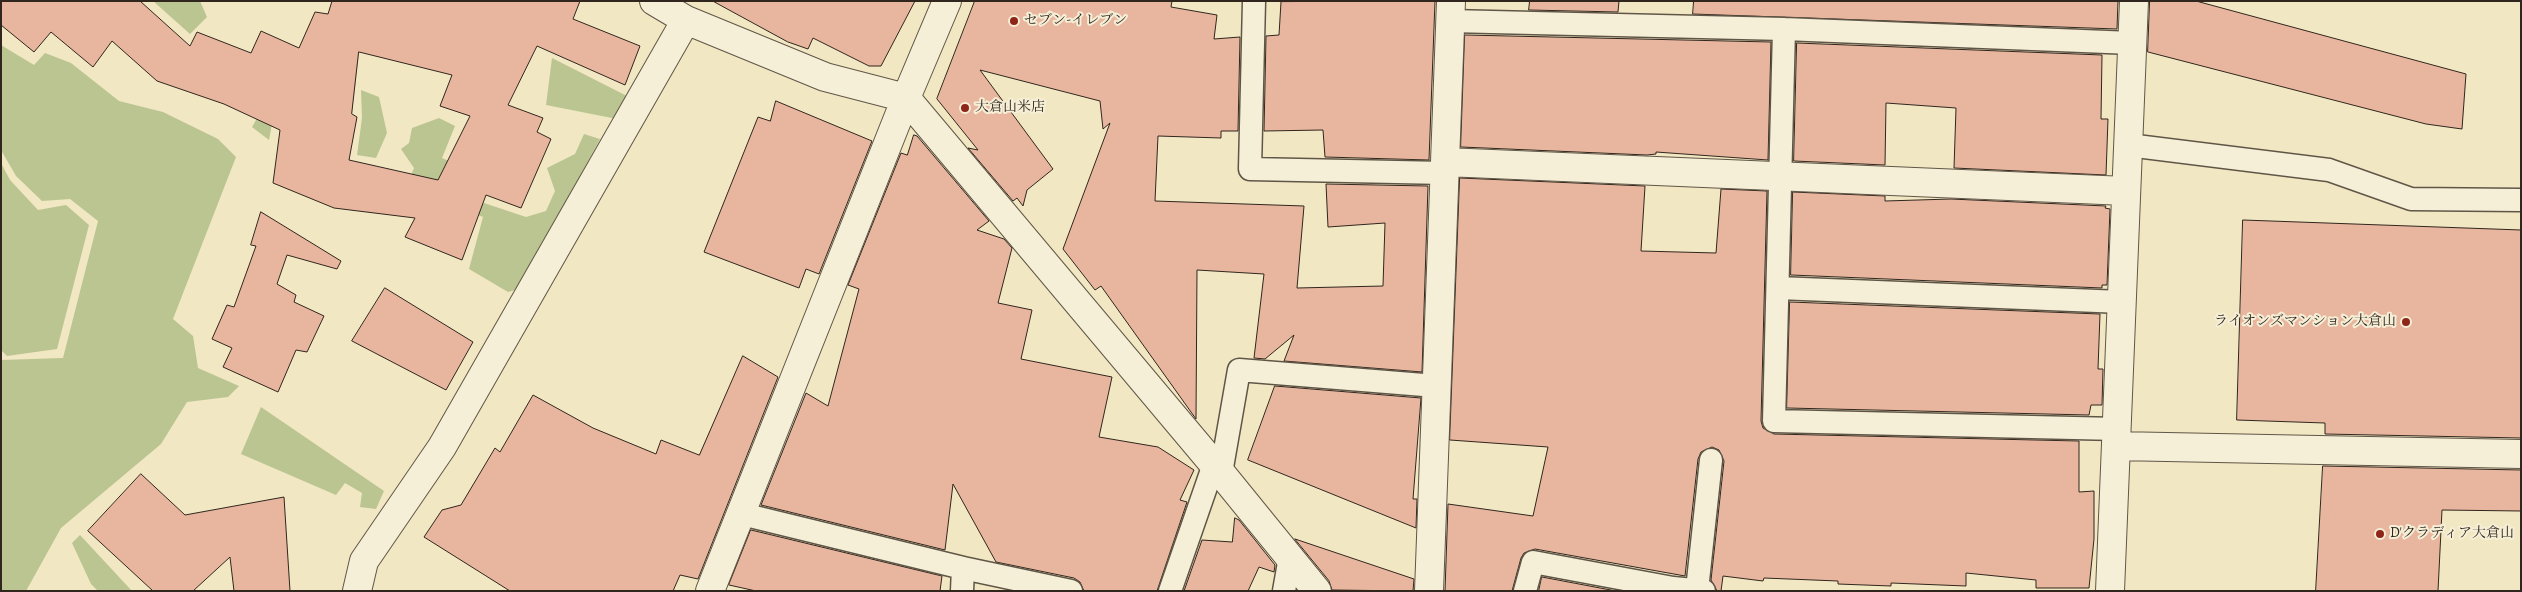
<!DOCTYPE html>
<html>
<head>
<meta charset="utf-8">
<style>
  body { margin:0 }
  #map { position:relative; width:2522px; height:592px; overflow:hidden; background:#f1e7c2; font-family:Alegreya,serif }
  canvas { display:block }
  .frame { position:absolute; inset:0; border:2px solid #30261e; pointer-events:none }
</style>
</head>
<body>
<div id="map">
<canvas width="2522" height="592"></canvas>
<div class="frame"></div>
</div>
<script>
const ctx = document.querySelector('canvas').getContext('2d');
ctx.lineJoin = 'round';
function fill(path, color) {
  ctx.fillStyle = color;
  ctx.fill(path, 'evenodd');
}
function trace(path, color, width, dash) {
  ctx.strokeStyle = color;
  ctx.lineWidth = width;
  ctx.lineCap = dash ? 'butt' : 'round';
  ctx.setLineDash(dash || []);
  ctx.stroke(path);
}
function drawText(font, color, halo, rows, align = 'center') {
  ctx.font = font + ' Alegreya,"Noto Serif JP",serif';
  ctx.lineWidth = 4;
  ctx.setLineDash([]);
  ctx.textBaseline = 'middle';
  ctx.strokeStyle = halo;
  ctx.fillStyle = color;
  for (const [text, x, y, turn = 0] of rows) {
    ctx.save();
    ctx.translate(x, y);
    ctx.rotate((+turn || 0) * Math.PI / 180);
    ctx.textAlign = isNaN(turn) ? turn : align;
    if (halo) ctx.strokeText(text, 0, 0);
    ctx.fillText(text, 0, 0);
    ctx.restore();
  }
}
const green = new Path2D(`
  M153,1H200L207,17L190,34Z
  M1,45L34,65L45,53L71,63L119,101L163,112L218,139L236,157L173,319L193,336L198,368L239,386L228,397L187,402L161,444L61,528L26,591H1V360L63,358L98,221L70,199L42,201L16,176L1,150Z
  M552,58L627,96L617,119L546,105Z
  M281,76L269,140L252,127Z
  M361,90L379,97L387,133L376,158L357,155L362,118Z
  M439,118L455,126L442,158L475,173L466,197L526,217L546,211L555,191L547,168L575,154L584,134L600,139L519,289L508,292L469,269L483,217L406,187L414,168L401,149L409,143L412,128Z
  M1,163L10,180L38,210L66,205L89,225L57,349L7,356L1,350Z
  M261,407L384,491L376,509L360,507L362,493L345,483L336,495L241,454Z
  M80,535L132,591H98L91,584L72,543Z`);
const building = new Path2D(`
  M1,1H140L190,46L197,32L251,53L261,31L299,48L315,12L328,14L332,1H580L573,19L640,46L625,85L537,46L508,105L543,118L537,132L551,139L521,208L486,195L462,260L405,237L415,218L334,208L273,183L280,130L224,104L157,81L112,41L93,67L51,32L34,52L1,25ZM359,52L452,75L440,106L470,116L438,180L349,160L357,117L352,114Z
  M713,1H915L881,66H869L813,38L808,49L788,42Z
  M975,1H1172L1171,7L1217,15L1214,39L1240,37L1238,131H1221V138L1158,136L1155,201L1304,206L1297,288L1383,286L1385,223L1328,227L1326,184L1428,186L1422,372L1284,361L1294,335L1265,359L1254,358L1264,274L1197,270L1196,419L1101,286L1095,290L1063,249L1110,123L1103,129L1100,101L980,70L1053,169L1027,190L1023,206L1017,198L1013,201L968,148L978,150L937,99Z
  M1388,1H1435L1429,160L1325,157L1323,130L1264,131L1266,36L1279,35L1281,2Z
  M1530,1H1619L1618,12L1529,10Z
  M1694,1H2118L2117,29L1693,14Z
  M2150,1H2196L2466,74L2462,129L2426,124L2148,52Z
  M1465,35L1771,42L1768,160L1656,152V154L1647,155L1461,147Z
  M1797,43L2102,55L2101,119H2108L2106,175L1954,168L1956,108L1886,103L1885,165L1794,161Z
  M776,101L872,141L819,274L806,269L799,288L704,252L758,117L770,121Z
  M914,135L917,136L989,221L977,230L1004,239L1012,248L998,303L1032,310L1021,359L1112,377L1099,437L1158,447L1194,470L1180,500L1187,502L1157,591H1084L1080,582L1074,578L996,562L953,484L945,550L761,505L806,393L828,406L859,289L848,285L901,153L907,155Z
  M1460,178L1645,186L1641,251L1716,253L1721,189L1767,191L1761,421L1763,428L1774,434L2079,441V492L2094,491V539L2089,588H2036V580L1966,573V586L1891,583V586L1838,584V581L1764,578L1763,581L1723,576L1721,591H1717L1711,580L1724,461L1719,450L1712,447L1701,452L1698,459L1685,576L1535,549L1524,553L1521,558L1512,591H1445L1448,504L1533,516L1548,447L1450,440Z
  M1793,192L1885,196V201L1951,199L2106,206L2105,208L2110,209L2107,285H2102V288L1791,275Z
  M261,212L341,261L337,269L287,255L277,284L296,295L294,302L324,316L307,352L296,350L278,392L223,367L232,348L212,339L227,305L234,307L256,246L251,245Z
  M2243,220L2521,230V438L2325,434V423L2237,420Z
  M385,288L473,342L446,390L352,341Z
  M1790,302L2100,314L2098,369H2103L2102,405H2091L2089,415L1787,408Z
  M743,356L778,377L698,579L680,575L673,591H510L424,537L442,510L461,505L495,448L500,452L533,395L593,428L656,454L661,440L699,455Z
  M1275,386L1421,398L1413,499H1417L1416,528L1248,460Z
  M2323,466L2521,470V511L2442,510L2438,591H2316Z
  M141,474L185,515L284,497L290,591H234L230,557L193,591H153L88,531Z
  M1235,518L1239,520L1275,565L1274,572L1259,567L1248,591H1184L1202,540L1232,542Z
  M751,530L942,576L940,591H756L729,585Z
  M1295,539L1414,579L1413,591L1332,590L1329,581Z
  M1542,577L1616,591H1539Z`);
const lane = new Path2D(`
  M1254,1L1250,169L1445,173
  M1450,21L1784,29L2132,43
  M1784,29L1774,421L2117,429
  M2128,145L2329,170L2411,199L2521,200
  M1778,288L2122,302
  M1221,473L1239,370L1436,386
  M742,514L963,568L1071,591
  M1697,590L1711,460
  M962,591L963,568
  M1170,591L1214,464
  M1284,591L1290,557
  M1525,591L1533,562L1673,588L1704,591`);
const street = new Path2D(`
  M654,1L686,20L825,77L906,98L1221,473L1317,591
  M1445,162L2126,191
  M2116,446L2521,454
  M357,591L364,561L442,447L686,20
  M710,591L906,98L947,1
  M1429,591L1451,1
  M2110,591L2134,1`);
const markers = [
  [1014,21,5,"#8f2418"],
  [965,108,5,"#8f2418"],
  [2406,322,5,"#8f2418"],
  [2380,534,5,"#8f2418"]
];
const poiNames = [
  ["セブン-イレブン",1024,21],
  ["大倉山米店",975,108],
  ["ライオンズマンション大倉山",2396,322,"right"],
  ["D'クラディア大倉山",2390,534]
];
fill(green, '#bbc592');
fill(building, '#e8b69e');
trace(building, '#30261e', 1);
trace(lane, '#605647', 25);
trace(street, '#605647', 30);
trace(lane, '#f6efd7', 22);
trace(street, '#f6efd7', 28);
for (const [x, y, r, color] of markers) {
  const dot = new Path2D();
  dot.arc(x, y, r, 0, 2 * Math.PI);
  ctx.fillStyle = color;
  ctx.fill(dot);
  trace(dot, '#f6efd7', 2);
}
drawText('14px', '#30261e', '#f6efd7', poiNames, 'left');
</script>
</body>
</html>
